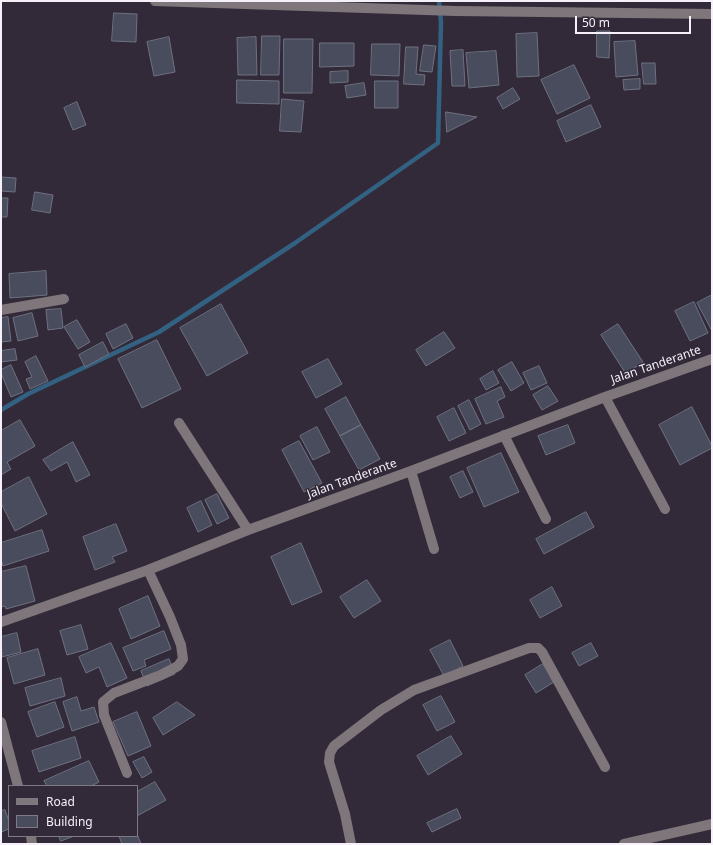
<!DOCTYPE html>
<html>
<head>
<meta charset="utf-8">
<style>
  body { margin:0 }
  #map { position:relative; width:713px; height:845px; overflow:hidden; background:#322a38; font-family:"Noto Sans",sans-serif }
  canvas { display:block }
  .frame { position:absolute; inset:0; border:2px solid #f5f0f9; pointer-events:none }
  .legend { position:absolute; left:8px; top:785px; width:130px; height:52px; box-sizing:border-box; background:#322a38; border:1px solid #807985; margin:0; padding:5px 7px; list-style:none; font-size:12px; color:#f5f0f9 }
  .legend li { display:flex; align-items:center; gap:8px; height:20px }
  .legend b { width:20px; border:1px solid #807985 }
  .scale { position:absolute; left:575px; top:16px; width:116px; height:18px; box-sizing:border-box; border:2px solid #f5f0f9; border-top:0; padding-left:5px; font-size:12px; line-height:14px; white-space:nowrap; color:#f5f0f9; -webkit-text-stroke:3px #322a38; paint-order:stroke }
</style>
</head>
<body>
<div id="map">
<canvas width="713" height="845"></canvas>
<div class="frame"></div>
<ul class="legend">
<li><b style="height:5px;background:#7e767a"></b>Road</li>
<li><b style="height:11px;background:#494c5c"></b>Building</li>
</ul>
<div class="scale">50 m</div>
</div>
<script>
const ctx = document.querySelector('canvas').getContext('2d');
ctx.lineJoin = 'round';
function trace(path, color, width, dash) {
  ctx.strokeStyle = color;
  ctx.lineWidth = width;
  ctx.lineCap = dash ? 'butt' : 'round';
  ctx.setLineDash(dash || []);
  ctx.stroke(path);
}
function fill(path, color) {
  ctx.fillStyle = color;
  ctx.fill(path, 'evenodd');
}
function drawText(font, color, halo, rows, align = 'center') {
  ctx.font = font + ' "Noto Sans",sans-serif';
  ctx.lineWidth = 3;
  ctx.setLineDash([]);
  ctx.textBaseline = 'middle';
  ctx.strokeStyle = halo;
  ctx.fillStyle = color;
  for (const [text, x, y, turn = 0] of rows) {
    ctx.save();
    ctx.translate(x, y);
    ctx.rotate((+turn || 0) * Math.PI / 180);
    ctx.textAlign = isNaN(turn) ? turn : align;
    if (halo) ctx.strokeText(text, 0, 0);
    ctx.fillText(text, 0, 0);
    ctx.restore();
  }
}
const stream = new Path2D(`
  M1,410L28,394L159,332L295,243L438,143L441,22L439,1`);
const building = new Path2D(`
  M114,13L137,14L136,42L112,41Z
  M597,31H610L609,58L597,57Z
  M537,33L539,76L517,77L516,34Z
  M262,36H280L279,75H261Z
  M169,37L175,72L154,76L147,42Z
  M256,37L257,75H238L237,38Z
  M284,39H313L312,93H284Z
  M635,41L638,75L616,77L614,42Z
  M320,43H354V66L320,67Z
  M372,44H400L399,76L371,75Z
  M424,45L436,46L432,72L420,71Z
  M406,47H418L416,74L425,75L424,85L404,84Z
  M463,50L465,86H452L450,51Z
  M496,51L499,85L469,88L466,53Z
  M642,63H655L656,84H644Z
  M574,65L590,98L557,114L541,80Z
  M348,71V82L330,83V72Z
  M640,79V89L624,90L623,80Z
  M237,80L279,81V104L237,103Z
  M375,81H398V108H375Z
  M364,83L366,95L347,98L345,86Z
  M513,88L520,99L503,109L497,98Z
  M282,99L304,101L301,132L280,131Z
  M77,102L86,125L73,130L64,108Z
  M591,105L601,127L566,142L557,121Z
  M446,112L477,117L447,132Z
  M1,177L16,178L15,192L1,191Z
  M35,192L53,195L50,213L32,210Z
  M1,198H8L7,217H1Z
  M46,271L47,295L10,298L9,274Z
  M712,295V331L697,303Z
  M694,302L708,333L690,341L675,311Z
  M221,304L248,353L207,376L180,328Z
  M61,309L63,328L48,330L46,310Z
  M32,313L38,336L18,341L13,318Z
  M8,317L11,341L1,342V318Z
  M77,320L90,342L78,349L64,327Z
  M126,324L133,338L113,349L106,334Z
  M618,324L643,362L626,374L601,335Z
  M444,332L455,348L426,366L416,350Z
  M157,340L181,389L142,408L118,359Z
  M103,342L109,354L85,367L79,355Z
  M15,349L17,360L1,362V351Z
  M36,356L48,381L30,389L26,379L32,377L25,362Z
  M328,359L342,384L316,398L302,372Z
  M512,362L524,383L511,391L498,370Z
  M11,365L23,392L11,397L1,373V370Z
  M539,366L547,383L531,390L523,373Z
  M493,371L499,383L486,390L480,379Z
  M548,386L558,401L542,410L533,395Z
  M501,387L505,397L497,401L504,417L486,424L475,399Z
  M346,397L361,425L340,436L325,409Z
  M469,400L481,424L470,430L458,406Z
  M692,407L712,446V448L680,465L659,425Z
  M454,408L466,433L449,441L437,417Z
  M20,420L35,446L7,462L11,469L1,475V431Z
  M361,425L380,459L359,470L340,436Z
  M568,425L575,443L546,455L538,436Z
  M317,427L330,452L313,460L300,436Z
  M299,441L322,483L304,492L282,450Z
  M73,442L90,475L76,482L67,462L51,471L43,460Z
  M501,453L519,492L484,507L467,468Z
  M463,471L473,492L460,498L450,477Z
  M29,477L47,514L15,531L1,503V492Z
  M217,494L229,518L217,524L205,500Z
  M201,501L212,525L198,532L187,508Z
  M586,512L594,527L544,554L536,539Z
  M116,524L127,551L112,557L115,562L95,570L83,537Z
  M42,530L49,551L3,566L1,559V543Z
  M301,543L322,592L292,605L271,557Z
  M26,566L35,601L6,609L5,606L1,607V572Z
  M367,580L381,601L354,618L340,597Z
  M552,587L562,606L540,618L530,600Z
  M148,596L160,626L131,639L119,609Z
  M81,625L88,649L67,655L60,631Z
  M164,631L171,649L144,660L146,666L133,671L123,648Z
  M17,633L21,652L2,657L1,637Z
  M450,640L463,666L444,676L430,650Z
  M111,643L127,678L107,687L99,667L86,673L79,657Z
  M591,643L598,656L579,666L572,653Z
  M38,649L45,675L14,684L7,658Z
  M169,659L175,674L147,686L141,671Z
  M543,664L554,682L536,693L525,675Z
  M61,678L65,696L30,706L25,688Z
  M441,696L455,722L437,731L423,705Z
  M77,697L81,711L94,707L99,722L72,731L63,702Z
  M55,702L64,727L37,737L28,712Z
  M177,702L195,715L163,735L153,718Z
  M137,712L151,746L128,756L113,722Z
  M451,736L462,754L428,775L417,756Z
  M75,737L81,758L39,772L32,751Z
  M144,757L152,772L142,778L133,762Z
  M89,761L99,782L91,786H47L44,781Z
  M155,782L166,800L137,816V792Z
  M457,809L461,818L432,832L427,823Z
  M5,810L9,821V829L1,832V811Z
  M137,834L141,844H122L119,836H137Z
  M59,836H74L61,841Z`);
const minor = new Path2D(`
  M155,1L455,11L712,14
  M1,310L64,299
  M605,397L665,509
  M179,423L248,530
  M504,435L546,519
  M411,471L434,549
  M1,622L148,570L248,530L411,471L605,397L712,359
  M1,722L18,786
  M127,773L104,715L103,702L114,693L161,675L178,666L183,659L181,645L170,617L148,570
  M31,836L32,844
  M351,844L345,814L329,762L330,753L334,746L381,710L414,690L529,648H538L542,652L605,767
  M624,844L712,824`);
const streetNames = [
  ["Jalan Tanderante",656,365,-19],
  ["Jalan Tanderante",352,479,-20]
];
trace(stream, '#336182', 4.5);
fill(building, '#494c5c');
trace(building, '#6e7182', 1);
trace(minor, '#7e767a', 10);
drawText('12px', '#f5f0f9', '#322a38', streetNames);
</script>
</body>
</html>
